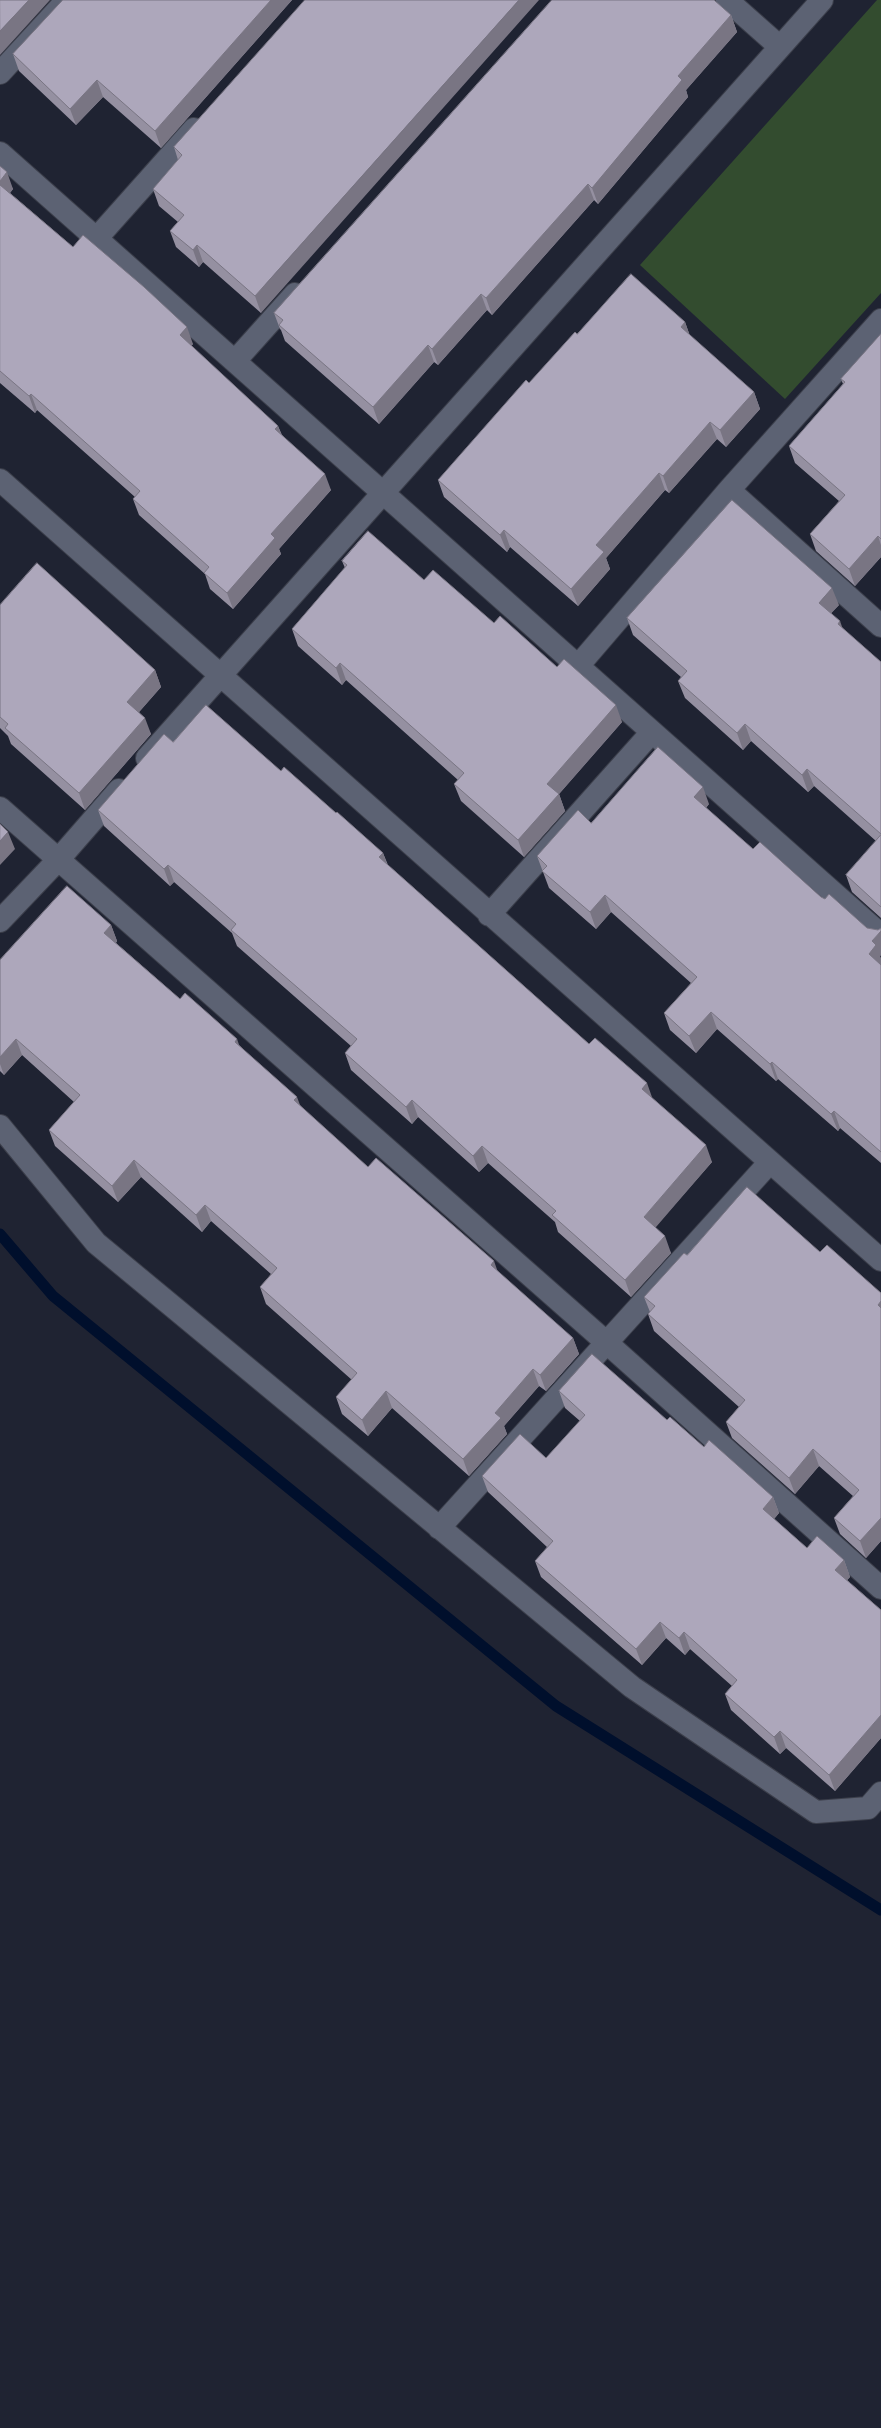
<!DOCTYPE html>
<html>
<head>
<meta charset="utf-8">
<style>
  body { margin:0 }
  canvas { display:block; background:#1f2332 }
</style>
</head>
<body>
<canvas width="881" height="2428"></canvas>
<script>
const ctx = document.querySelector('canvas').getContext('2d');
ctx.lineJoin = 'round';
function fill(path, color) {
  ctx.fillStyle = color;
  ctx.fill(path, 'evenodd');
}
function trace(path, color, width, dash) {
  ctx.strokeStyle = color;
  ctx.lineWidth = width;
  ctx.lineCap = dash ? 'butt' : 'round';
  ctx.setLineDash(dash || []);
  ctx.stroke(path);
}
const green = new Path2D(`
  M877,0H881V293L785,399L640,265Z`);
const stream = new Path2D(`
  M0,1234L53,1296L556,1706L881,1910`);
const minor = new Path2D(`
  M727,0L780,47
  M0,73L67,0
  M0,153L881,935
  M96,239L194,129
  M235,361L295,294
  M0,480L881,1260
  M729,490L881,626
  M578,666L729,490L881,320
  M147,758L822,0
  M0,808L607,1343L881,1588
  M489,915L652,732
  M0,921L58,860L119,790
  M0,1126L96,1243L632,1687L816,1812L868,1808L881,1793
  M439,1528L770,1162`);
const wall = new Path2D(`
  M63,0H292L161,148L103,97L76,125L19,71L13,54Z
  M305,0L261,313L203,262L199,267L176,247L170,231L178,222L159,206L153,189L178,160L174,147Z
  M731,15L737,32L686,90L688,97L598,204L594,200L492,315L487,310L438,365L434,362L379,424L285,341L281,330L280,329L274,313Z
  M0,166L13,189L10,193L73,247L193,344L191,346L278,426L282,435L331,490L279,549L281,554L233,609L210,589L205,574L139,515L133,499L135,497L37,410L35,413L0,383Z
  M685,322L690,336L754,392L760,409L726,447L717,439L669,493L665,490L606,558L610,569L578,606L510,547L507,552L444,497L438,480L529,383L577,334Z
  M881,334V557L855,586L816,551L810,534L839,501L795,463L789,446L843,384L841,379Z
  M342,561L424,580L494,623L557,667L622,722L559,794L565,811L524,857L461,801L454,784L458,780L346,680L342,685L298,646L292,629L345,568Z
  M0,605L155,670L161,687L139,712L151,734L85,810L11,744L8,736L0,728Z
  M839,605L831,613L842,628L881,662V918L852,892L846,875L876,841L814,786L808,792L751,741L743,750L685,698L678,681L681,677L633,635L627,618Z
  M173,742L281,771L336,813L383,853L388,865L589,1044L652,1098L712,1162L655,1227L671,1253L631,1297L558,1232L555,1222L488,1163L479,1172L418,1117L412,1124L351,1070L345,1053L351,1046L237,946L232,933L174,882L170,886L104,826L98,810Z
  M709,804L706,808L753,849L821,897L867,928L878,930L881,955L880,956V964L881,965V1163L840,1128L838,1131L778,1079L776,1081L717,1029L696,1053L670,1030L664,1013L691,983L611,912L596,929L549,888L537,856L591,823Z
  M111,925L117,941L116,943L180,999L240,1046L300,1107L368,1167L497,1271L573,1338L579,1354L546,1391L539,1386L504,1426L507,1434L469,1476L392,1408L368,1436L342,1414L336,1397L352,1380L266,1304L260,1287L271,1274L211,1221L202,1232L141,1177L118,1202L55,1146L49,1130L74,1102L22,1055L4,1075L0,1071V960Z
  M820,1252L881,1293V1541L866,1558L840,1534L834,1518L853,1496L819,1466L795,1494L732,1438L726,1422L739,1407L654,1331L648,1314L650,1312L644,1297L687,1255Z
  M559,1391L667,1420L773,1497L779,1513L774,1519L807,1548L844,1560L850,1577L847,1580L881,1610V1738L835,1791L786,1748L780,1754L731,1710L725,1694L732,1686L690,1649L685,1655L666,1638L642,1665L541,1577L535,1561L547,1547L488,1492L482,1476L546,1458L580,1421L565,1408Z`);
const shadedWall = new Path2D(`
  M29,0H50L0,55V31Z
  M271,0H292L161,148L155,131Z
  M519,0H539L261,313L255,296Z
  M731,15L737,32L686,90L688,97L598,204L592,188L678,76Z
  M97,80L103,97L76,125L70,109Z
  M7,172L13,189L4,200L0,189V181Z
  M588,184L594,200L492,315L486,298Z
  M197,245L203,262L199,267L193,250Z
  M481,294L487,310L438,365L432,349Z
  M685,322L691,339L681,327Z
  M187,327L193,344L186,352L180,335Z
  M428,345L434,362L379,424L373,407Z
  M754,392L760,409L726,447L720,430Z
  M31,394L37,410L35,413L29,396Z
  M710,422L717,439L669,493L663,476Z
  M278,426L284,442L275,429Z
  M659,473L665,490L606,558L610,569L578,606L571,589L596,545Z
  M325,474L331,490L279,549L281,554L233,609L227,593L271,534Z
  M504,530L510,547L507,552L500,535Z
  M878,536L881,545V557L855,586L849,569Z
  M832,588L839,605L825,620L819,603Z
  M840,621L846,638L838,624Z
  M340,663L346,680L342,685L336,668Z
  M155,670L161,687L133,719L127,702Z
  M616,705L622,722L559,794L565,811L524,857L518,840L547,784Z
  M145,718L151,734L85,810L79,793Z
  M745,724L751,741L743,750L737,733Z
  M807,769L814,786L808,792L802,775Z
  M703,787L709,804L700,814L694,797Z
  M8,832L15,849L0,865V841Z
  M383,853L389,870L379,857Z
  M168,865L174,882L170,886L164,869Z
  M605,895L611,912L596,929L590,912Z
  M111,925L117,941L110,949L104,933Z
  M881,931V955L880,956L881,958V964L875,971L869,954L872,941Z
  M711,1012L717,1029L696,1053L689,1036Z
  M16,1039L22,1055L4,1075L0,1064V1057Z
  M237,1039L243,1056L235,1042Z
  M772,1062L778,1079L776,1081L770,1064Z
  M647,1083L653,1100L642,1089Z
  M297,1097L303,1113L294,1100Z
  M412,1100L418,1117L412,1124L406,1107Z
  M834,1111L840,1128L838,1131L831,1114Z
  M706,1145L712,1162L650,1234L644,1217Z
  M482,1146L488,1163L479,1172L473,1156Z
  M134,1160L141,1177L118,1202L112,1186Z
  M205,1205L211,1221L202,1232L196,1215Z
  M665,1236L671,1253L631,1297L625,1280Z
  M494,1261L500,1278L491,1265Z
  M881,1301V1314L878,1305Z
  M573,1338L579,1354L546,1391L540,1375Z
  M533,1369L539,1386L504,1426L507,1434L469,1476L463,1459L495,1413Z
  M386,1391L392,1408L368,1436L362,1420Z
  M813,1449L819,1466L795,1494L789,1478Z
  M773,1497L779,1513L769,1525L763,1509Z
  M881,1518V1541L866,1558L860,1541Z
  M844,1560L850,1577L841,1587L835,1570Z
  M660,1622L666,1638L642,1665L636,1649Z
  M684,1632L690,1649L685,1655L679,1638Z
  M881,1715V1738L835,1791L829,1775Z
  M780,1731L786,1748L780,1754L774,1737Z`);
const building = new Path2D(`
  M0,0H29L0,31Z
  M63,0H271L155,131L97,80L70,109L13,54Z
  M305,0H519L255,296L197,245L193,250L170,231L184,215L153,189L182,155L174,147Z
  M552,0H714L731,15L678,76L682,80L592,188L588,184L486,298L481,294L432,349L428,345L373,407L279,325L283,320L274,313Z
  M0,166L7,172L0,181Z
  M0,185L73,247L83,235L144,287L187,327L180,335L278,426L275,429L325,474L271,534L275,538L227,593L204,573L209,567L133,499L140,491L31,394L29,396L0,371Z
  M631,274L685,322L681,327L754,392L720,430L710,422L663,476L659,473L596,545L604,552L571,589L504,530L500,535L438,480L526,380L529,383L575,332L577,334Z
  M881,334V539L878,536L849,569L810,534L845,495L789,446L845,382L841,379Z
  M732,500L832,588L819,603L840,621L838,624L881,662V834L807,769L802,775L745,724L737,733L678,681L687,671L627,618Z
  M368,531L424,580L433,570L494,623L500,616L557,667L564,659L616,705L547,784L559,794L518,840L454,784L464,773L340,663L336,668L292,629L347,565L342,561Z
  M37,563L155,670L127,702L145,718L79,793L5,728L8,724L0,717V605Z
  M206,705L281,771L284,767L336,813L337,812L383,853L379,857L589,1044L595,1038L647,1083L642,1089L706,1145L644,1217L665,1236L625,1280L552,1215L556,1211L482,1146L473,1156L412,1100L406,1107L345,1053L357,1039L231,930L236,924L168,865L164,869L98,810L164,734L173,742Z
  M658,747L703,787L694,797L753,849L760,842L821,897L825,899L829,894L867,928L878,930L881,928V931L872,941L876,945L869,954L881,965V1152L834,1111L831,1114L772,1062L770,1064L711,1012L689,1036L664,1013L697,977L605,895L590,912L542,871L547,866L537,856L578,810L591,823Z
  M0,824L8,832L0,841Z
  M881,835V907L846,875Z
  M67,886L111,925L104,933L180,999L185,993L237,1039L235,1042L297,1097L294,1100L368,1167L376,1158L494,1261L491,1265L573,1338L540,1375L533,1369L495,1413L501,1418L463,1459L386,1391L362,1420L336,1397L357,1373L260,1287L277,1268L205,1205L196,1215L134,1160L112,1186L49,1130L80,1095L16,1039L0,1057V960Z
  M747,1187L820,1252L827,1245L881,1293V1301L878,1305L881,1308V1518L860,1541L834,1518L859,1490L813,1449L789,1478L726,1422L745,1400L648,1314L655,1306L644,1297L684,1253L687,1255Z
  M592,1354L667,1420L670,1417L704,1447L709,1440L773,1497L763,1509L807,1548L817,1536L844,1560L835,1570L881,1610V1715L829,1775L780,1731L774,1737L725,1694L737,1680L684,1632L679,1638L660,1622L636,1649L535,1561L553,1541L482,1476L520,1434L546,1458L585,1415L559,1391Z`);
fill(green, '#334c2f');
trace(stream, '#000f2c', 11);
trace(minor, '#3c3f4b', 24);
trace(minor, '#5c6273', 22);
fill(wall, '#9590a1');
fill(shadedWall, '#797583');
fill(building, '#ada7bb');
trace(building, '#797583', 1);
</script>
</body>
</html>
